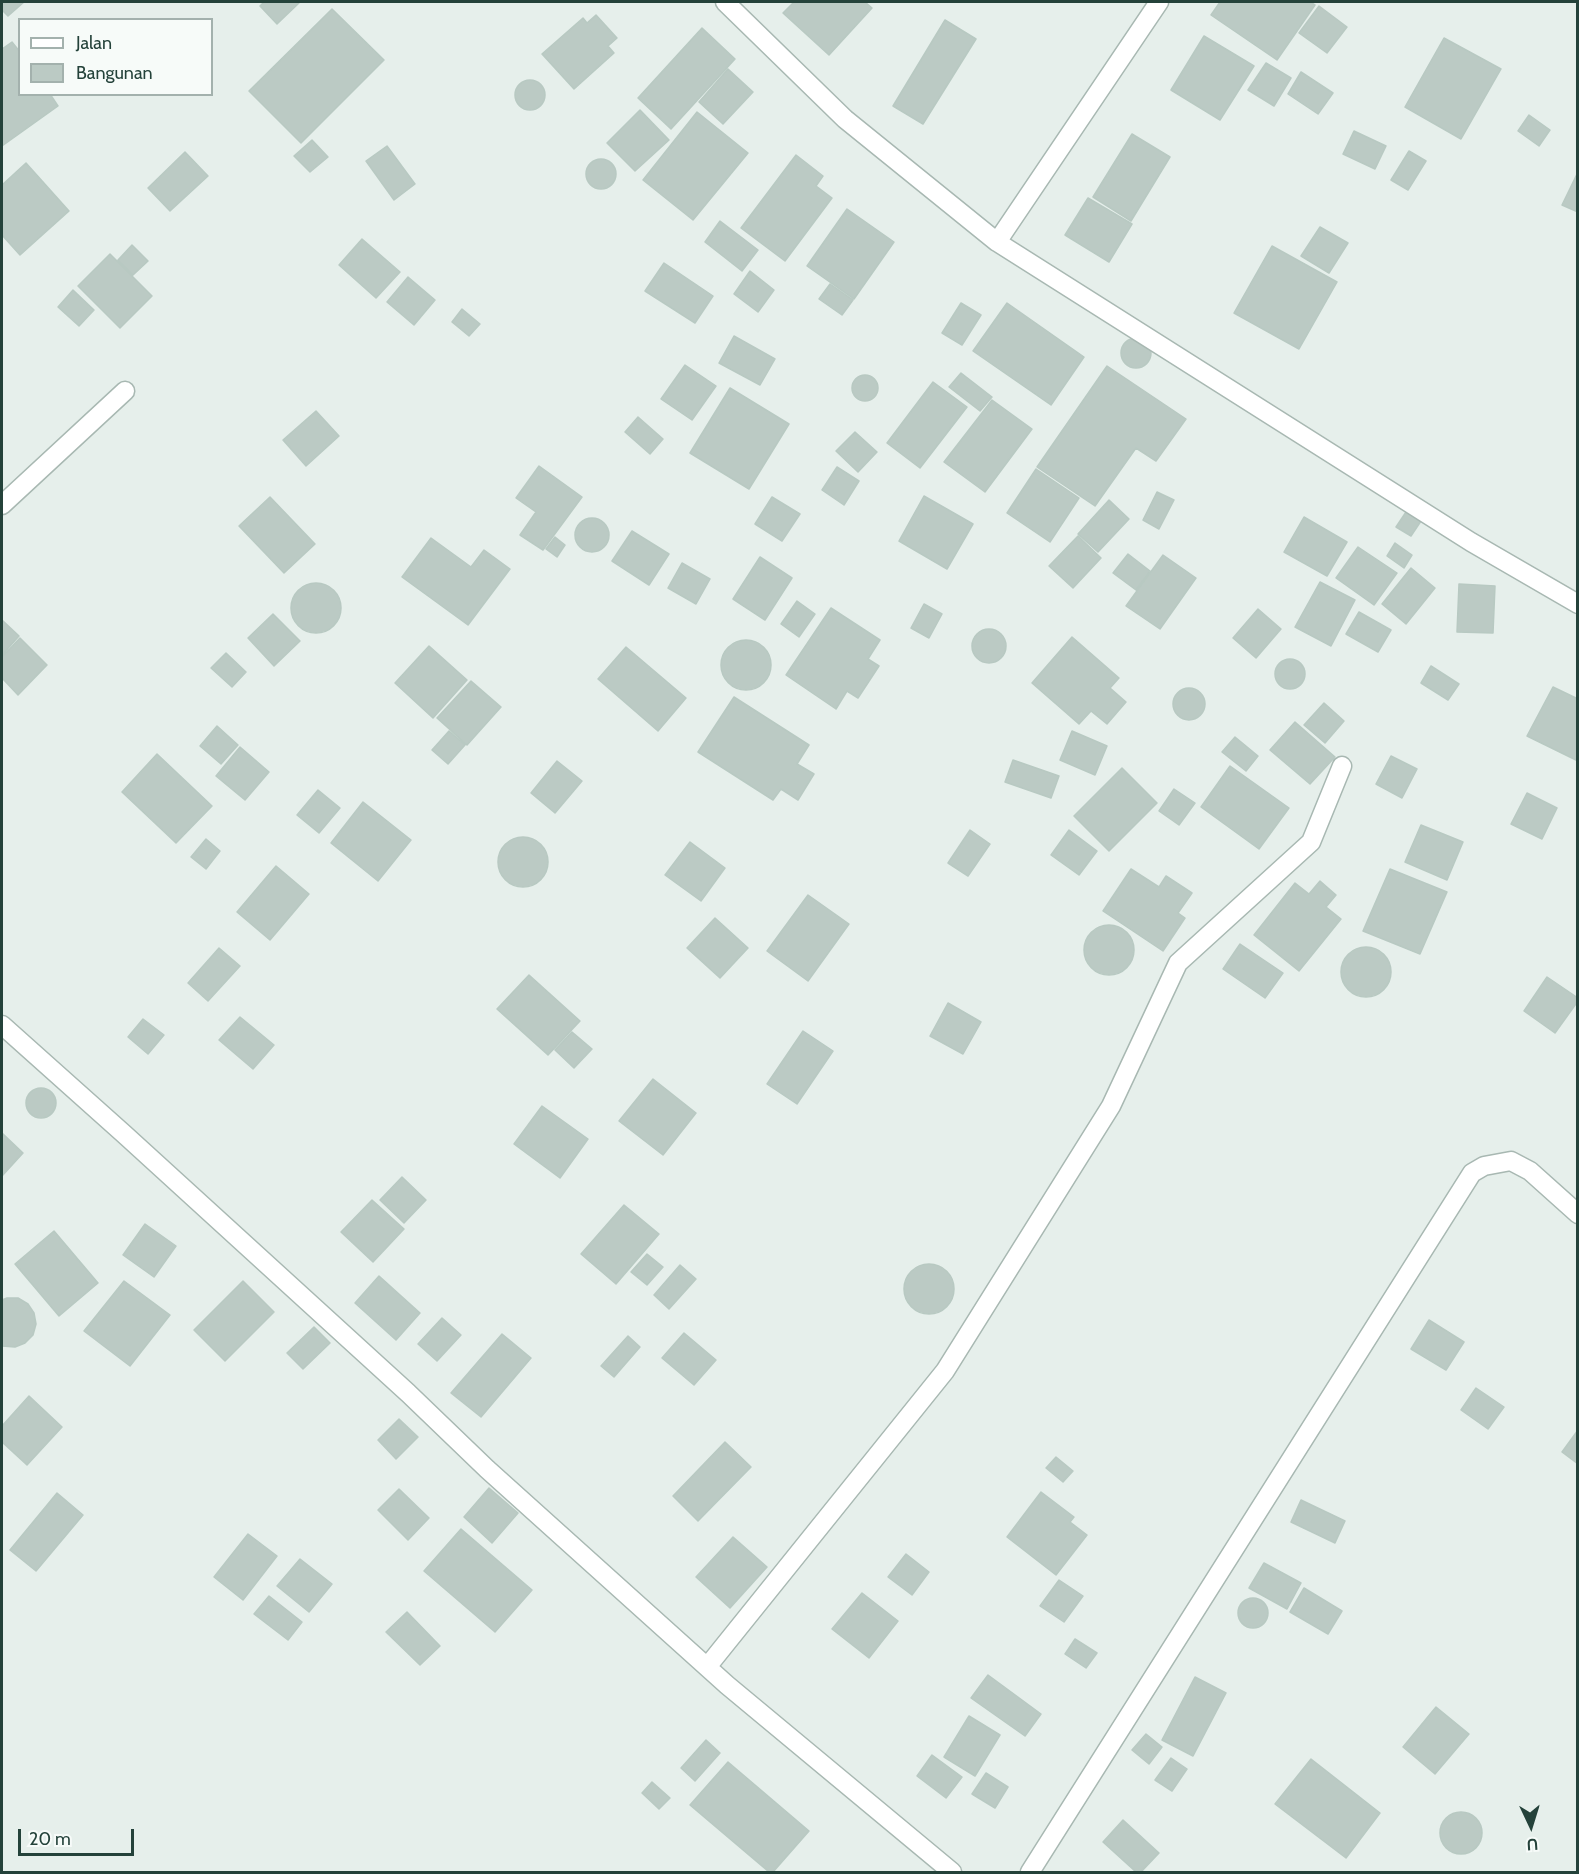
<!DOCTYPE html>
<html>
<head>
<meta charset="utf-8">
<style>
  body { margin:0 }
  #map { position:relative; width:1579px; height:1874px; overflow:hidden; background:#e6efeb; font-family:Cabin,sans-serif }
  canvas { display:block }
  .frame { position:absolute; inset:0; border:3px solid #24423a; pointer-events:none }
  .legend { position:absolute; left:18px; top:18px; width:195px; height:78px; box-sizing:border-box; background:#f7fbf9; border:2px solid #a3b1ad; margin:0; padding:8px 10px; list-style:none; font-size:18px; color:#24423a }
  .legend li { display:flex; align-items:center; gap:12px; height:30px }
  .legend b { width:30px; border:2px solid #a3b1ad }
  .north { position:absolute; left:1501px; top:1796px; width:60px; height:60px; -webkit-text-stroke:4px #f7fbf9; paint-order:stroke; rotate:176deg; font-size:16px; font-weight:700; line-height:24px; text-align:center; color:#24423a }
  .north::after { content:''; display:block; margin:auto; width:21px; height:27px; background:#24423a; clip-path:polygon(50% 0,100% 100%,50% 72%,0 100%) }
  .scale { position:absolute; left:18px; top:1829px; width:116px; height:27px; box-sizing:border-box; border:3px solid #24423a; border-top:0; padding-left:8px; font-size:18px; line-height:21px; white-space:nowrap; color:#24423a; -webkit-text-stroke:4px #f7fbf9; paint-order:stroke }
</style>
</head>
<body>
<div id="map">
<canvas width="1579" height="1874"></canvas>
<div class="frame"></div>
<ul class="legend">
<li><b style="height:8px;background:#fff"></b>Jalan</li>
<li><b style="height:16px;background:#bbcac4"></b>Bangunan</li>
</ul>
<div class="north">U</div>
<div class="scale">20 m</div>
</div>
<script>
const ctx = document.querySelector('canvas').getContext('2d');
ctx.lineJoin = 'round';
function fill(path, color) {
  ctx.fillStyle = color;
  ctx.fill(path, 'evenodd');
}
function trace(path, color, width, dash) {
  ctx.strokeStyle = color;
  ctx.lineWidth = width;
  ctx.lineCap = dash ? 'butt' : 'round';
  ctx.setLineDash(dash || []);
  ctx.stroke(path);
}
const building = new Path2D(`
  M2,2H24L8,16L2,10Z
  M264,2H300L277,24L260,6Z
  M794,2H865L872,8L829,55L783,13Z
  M1220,2H1310L1315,5L1277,60L1211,15Z
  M1319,6L1347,27L1327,53L1299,33Z
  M332,9L384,60L301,143L249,91Z
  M596,15L617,38L608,46L614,53L574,89L542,54L583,18L587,23Z
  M945,20L976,39L923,124L893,106Z
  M702,28L735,59L671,129L638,98Z
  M1204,36L1254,66L1220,120L1171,90Z
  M1444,38L1501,69L1461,139L1405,107Z
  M12,42L20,52V94H50L58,106L2,146V49Z
  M1266,63L1291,78L1274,106L1248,90Z
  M728,69L753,92L723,124L699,102Z
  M1301,72L1333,93L1318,114L1288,94Z
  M515 95a15 15 0 1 1 30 0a15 15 0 1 1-30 0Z
  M640,110L669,140L635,171L607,143Z
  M697,112L748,153L693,220L643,180Z
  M1529,115L1550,130L1539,146L1518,131Z
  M1354,131L1386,146L1375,169L1343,154Z
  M1132,134L1170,157L1131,221L1093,197Z
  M312,140L328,157L310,172L294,156Z
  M387,146L415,184L394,200L366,161Z
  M1409,151L1426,161L1408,190L1391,180Z
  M185,152L208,176L170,211L148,188Z
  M796,155L823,176L816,186L832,198L785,261L741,228Z
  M586 174a15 15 0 1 1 30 0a15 15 0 1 1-30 0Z
  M26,163L69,211L20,255L2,235V185Z
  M1578,172V212L1562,205Z
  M1088,198L1132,224L1109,262L1065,235Z
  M847,209L894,242L854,299L807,266Z
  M720,221L758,250L742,271L705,242Z
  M1320,227L1348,243L1329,273L1301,256Z
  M362,239L400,272L376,298L339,265Z
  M132,245L148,261L133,275L118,260Z
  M1272,246L1337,282L1299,349L1234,313Z
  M110,254L152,296L120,328L78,286Z
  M664,263L713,296L695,323L645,291Z
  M750,271L774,290L758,312L734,294Z
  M408,277L435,300L414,325L387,302Z
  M830,284L853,300L842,315L819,299Z
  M73,290L94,310L79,326L58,307Z
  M961,303L981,315L962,345L942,333Z
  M1007,303L1084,357L1051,405L973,351Z
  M462,309L480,324L469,336L452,322Z
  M734,336L775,359L760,385L719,363Z
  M1121 353a15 15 0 1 1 30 0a15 15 0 1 1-30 0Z
  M685,365L716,386L692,420L661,399Z
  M1107,366L1186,419L1156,461L1136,448L1095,506L1037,467Z
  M961,373L992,397L980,411L949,387Z
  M852 388a13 13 0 1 1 26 0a13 13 0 1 1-26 0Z
  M933,382L967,407L920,468L887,443Z
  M730,388L789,424L749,489L690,453Z
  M992,400L1032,429L985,492L944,462Z
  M316,411L339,436L306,466L283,440Z
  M638,417L663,439L650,454L625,432Z
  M855,432L877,452L858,472L836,451Z
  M539,466L582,497L543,550L520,535L536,512L516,498Z
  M837,467L859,481L844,505L822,490Z
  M1036,469L1079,498L1050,542L1007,513Z
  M1157,492L1174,500L1159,529L1143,520Z
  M924,496L973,524L947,569L899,541Z
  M270,497L315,544L284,573L239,526Z
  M772,497L800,514L782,541L755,524Z
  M1109,500L1129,519L1098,552L1078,534Z
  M1406,512L1421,521L1411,536L1396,527Z
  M1304,517L1347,542L1327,576L1284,552Z
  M575 535a17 17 0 1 1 34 0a17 17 0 1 1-34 0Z
  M632,531L669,554L649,585L612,561Z
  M1078,536L1101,558L1073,588L1049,566Z
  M555,537L565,545L557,557L546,549Z
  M431,538L471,567L484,550L510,569L468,625L402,577Z
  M1395,543L1412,555L1404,568L1387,556Z
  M1358,547L1397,573L1374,605L1336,578Z
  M1128,554L1150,571L1136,590L1113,573Z
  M1163,555L1196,578L1160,629L1126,606Z
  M760,557L792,578L765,620L733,599Z
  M682,563L710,579L696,604L668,588Z
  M1411,568L1435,588L1406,624L1382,604Z
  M1320,582L1355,600L1331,646L1295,627Z
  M291 608a25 25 0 1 1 50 0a25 25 0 1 1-50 0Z
  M1459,584L1495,586L1493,633L1457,632Z
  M797,601L815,614L799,637L781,624Z
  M924,604L942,614L929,638L911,628Z
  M831,608L880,640L868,659L879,666L858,698L847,691L836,709L786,675Z
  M1258,609L1281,629L1256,658L1233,638Z
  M1359,612L1391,630L1378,652L1346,634Z
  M273,614L300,641L274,666L248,638Z
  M2,620L19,636L2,655Z
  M972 646a17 17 0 1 1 34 0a17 17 0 1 1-34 0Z
  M1072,637L1119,678L1110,688L1126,702L1107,724L1091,711L1079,724L1032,683Z
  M20,638L47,665L18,695L2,678V657Z
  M721 665a25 25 0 1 1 50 0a25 25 0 1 1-50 0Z
  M429,646L467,680L433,718L395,683Z
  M626,647L686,698L658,731L598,679Z
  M226,653L246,672L232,687L211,668Z
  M1275 674a15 15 0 1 1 30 0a15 15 0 1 1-30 0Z
  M1431,666L1459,684L1448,700L1421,683Z
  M471,681L501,707L467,745L437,718Z
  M1553,687L1578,699V761L1527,736Z
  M1173 704a16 16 0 1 1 32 0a16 16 0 1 1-32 0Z
  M734,697L809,745L797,764L814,774L798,800L781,789L773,800L698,752Z
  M1324,703L1344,721L1325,743L1304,725Z
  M1295,722L1335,757L1310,784L1270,750Z
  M217,726L238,745L221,764L200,746Z
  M449,731L465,745L448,764L432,750Z
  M1072,731L1107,746L1095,775L1060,760Z
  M1235,737L1258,756L1246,771L1222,752Z
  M240,747L269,772L245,800L216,776Z
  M157,754L212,806L176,843L122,792Z
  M1391,756L1417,769L1402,798L1376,784Z
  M1013,760L1059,776L1051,798L1005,782Z
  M557,761L582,781L555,813L531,793Z
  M1230,766L1289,808L1259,849L1201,807Z
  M1122,768L1157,803L1109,851L1074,816Z
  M1174,789L1195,803L1179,825L1159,811Z
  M318,790L340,808L319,833L297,815Z
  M1527,793L1557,808L1542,839L1511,824Z
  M363,802L411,840L378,881L331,843Z
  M1421,825L1463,842L1447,880L1405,862Z
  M970,830L990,844L968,876L948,863Z
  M1069,830L1097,851L1079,875L1051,855Z
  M498 862a25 25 0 1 1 50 0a25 25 0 1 1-50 0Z
  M206,839L220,851L206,869L191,857Z
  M690,842L725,868L701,901L665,875Z
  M276,866L309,894L270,940L237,912Z
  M1131,869L1159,887L1166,876L1192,893L1178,913L1185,918L1163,951L1103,911Z
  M1390,869L1447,892L1420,954L1363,931Z
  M1320,881L1336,895L1326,907L1341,919L1299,971L1254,935L1295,883L1309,894Z
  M808,895L849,924L808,981L767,951Z
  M715,918L748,948L720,978L687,948Z
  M1084 950a25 25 0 1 1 50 0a25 25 0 1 1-50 0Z
  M1240,944L1283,973L1265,998L1223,969Z
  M1341 972a25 25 0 1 1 50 0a25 25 0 1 1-50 0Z
  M219,948L240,966L208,1001L188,983Z
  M529,975L580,1021L548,1055L497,1009Z
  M1547,977L1578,998V1001L1555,1033L1524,1011Z
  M948,1003L981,1022L963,1054L930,1036Z
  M240,1017L274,1045L253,1069L219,1040Z
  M143,1019L164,1035L148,1054L128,1037Z
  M803,1031L833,1051L797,1104L767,1084Z
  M572,1032L592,1049L574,1068L555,1050Z
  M653,1079L696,1113L663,1155L619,1121Z
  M26 1103a15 15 0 1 1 30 0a15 15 0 1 1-30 0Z
  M542,1106L588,1139L560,1178L514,1144Z
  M2,1133L23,1153L2,1176Z
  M402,1177L426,1200L404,1223L380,1200Z
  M372,1200L404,1229L373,1262L341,1232Z
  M624,1205L659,1234L616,1284L581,1254Z
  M145,1224L176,1246L154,1277L123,1255Z
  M54,1231L98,1283L59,1316L15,1264Z
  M647,1254L663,1267L647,1285L631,1272Z
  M904 1289a25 25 0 1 1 50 0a25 25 0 1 1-50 0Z
  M680,1265L696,1279L669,1309L654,1295Z
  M379,1276L420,1313L396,1340L355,1303Z
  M124,1281L170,1315L130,1366L84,1331Z
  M243,1281L274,1312L225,1361L194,1330Z
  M7,1298H18L28,1304L34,1313L36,1324L33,1335L25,1343L15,1347L2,1346V1300Z
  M442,1318L461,1335L437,1361L418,1344Z
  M1429,1320L1464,1342L1446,1370L1411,1349Z
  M314,1327L330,1343L303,1369L287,1353Z
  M684,1333L716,1360L694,1385L662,1358Z
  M502,1334L531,1358L481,1417L451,1393Z
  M628,1336L640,1347L614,1377L601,1366Z
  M1476,1388L1504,1407L1488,1429L1461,1410Z
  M29,1396L62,1427L27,1465L2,1442V1426Z
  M399,1419L418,1437L396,1459L378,1440Z
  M1578,1430V1464L1562,1452Z
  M725,1442L751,1467L698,1521L673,1496Z
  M1056,1457L1073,1471L1063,1482L1046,1468Z
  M489,1488L518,1513L492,1543L464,1517Z
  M399,1489L429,1518L408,1540L378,1510Z
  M1041,1492L1074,1517L1070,1522L1087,1535L1056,1575L1007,1537Z
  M57,1493L83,1515L36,1571L10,1550Z
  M1301,1500L1345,1521L1335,1543L1291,1522Z
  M461,1529L532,1590L495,1632L424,1571Z
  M248,1534L277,1556L243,1600L214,1577Z
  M733,1537L767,1567L730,1608L696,1577Z
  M906,1554L929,1572L912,1595L888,1577Z
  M300,1559L332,1584L309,1612L277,1586Z
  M1264,1563L1301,1583L1287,1609L1249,1588Z
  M1059,1580L1083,1596L1064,1622L1040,1606Z
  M1304,1588L1342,1611L1328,1634L1290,1612Z
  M862,1593L898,1621L869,1658L832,1629Z
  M269,1596L302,1622L288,1640L254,1614Z
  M1238 1613a15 15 0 1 1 30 0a15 15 0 1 1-30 0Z
  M407,1612L440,1646L420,1665L386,1632Z
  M1075,1639L1097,1653L1086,1668L1065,1654Z
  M988,1675L1041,1714L1025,1736L971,1698Z
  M1195,1677L1226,1693L1193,1756L1162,1740Z
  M1436,1707L1469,1734L1435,1774L1403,1747Z
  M969,1716L1000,1735L975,1776L944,1757Z
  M1146,1734L1162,1747L1149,1764L1132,1750Z
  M706,1740L720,1753L695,1781L681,1768Z
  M932,1755L962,1777L946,1798L917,1776Z
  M1171,1758L1187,1769L1172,1791L1155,1780Z
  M1311,1759L1380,1813L1346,1858L1275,1804Z
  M728,1762L809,1831L773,1872H769L690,1805Z
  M986,1773L1008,1787L995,1808L972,1794Z
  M652,1782L670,1798L659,1809L642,1793Z
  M1440 1833a21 21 0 1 1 42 0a21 21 0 1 1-42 0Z
  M1123,1820L1159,1853L1141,1872H1136L1103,1842Z`);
const street = new Path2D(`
  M725,2L845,119L997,242L1471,542L1578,604
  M997,242L1159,2
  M2,505L125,391
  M2,1025L124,1134L408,1393L487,1469L727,1685L952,1872
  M707,1667L945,1371L1111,1106L1178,963L1311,842L1342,766
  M1030,1872L1472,1173L1484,1166L1511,1161L1530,1171L1578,1214`);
fill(building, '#bbcac4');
trace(building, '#b8c9c2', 1.5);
trace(street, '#a8b8b2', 21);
trace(street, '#fff', 18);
</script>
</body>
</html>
